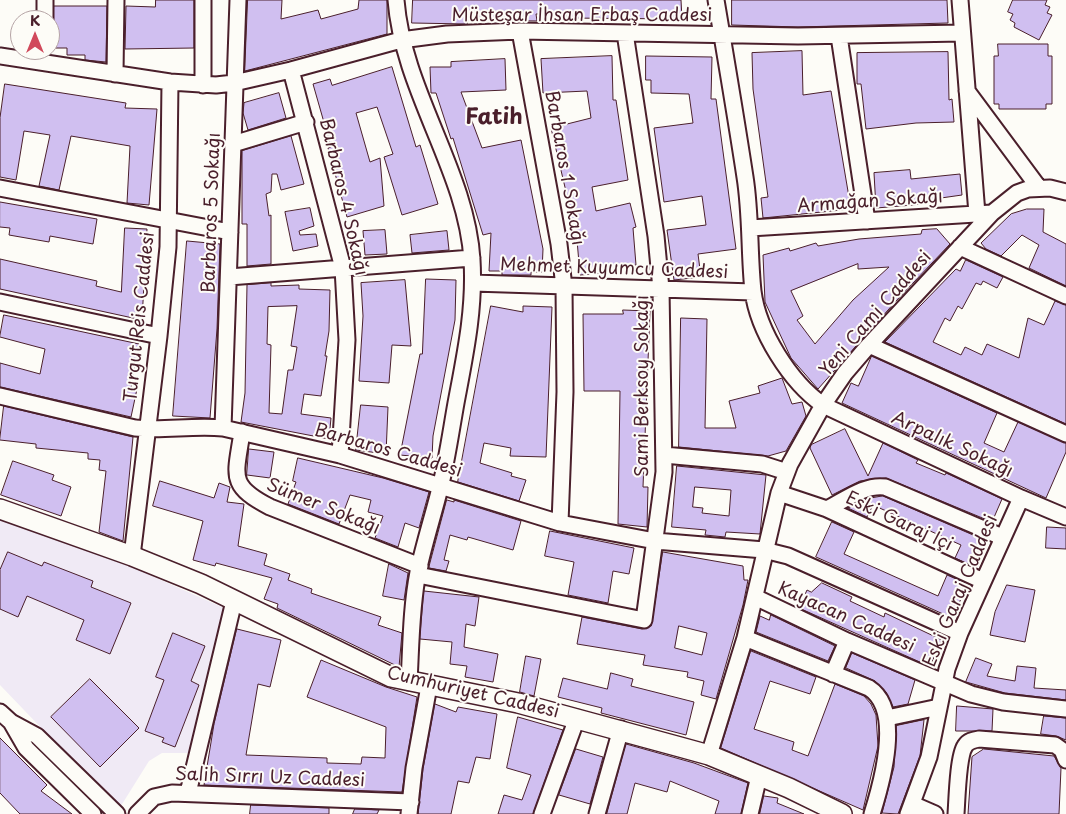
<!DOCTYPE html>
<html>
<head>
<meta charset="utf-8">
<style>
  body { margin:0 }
  #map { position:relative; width:1066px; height:814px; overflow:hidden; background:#fdfcf7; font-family:"Playpen Sans",sans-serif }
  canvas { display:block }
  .north { position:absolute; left:10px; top:10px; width:50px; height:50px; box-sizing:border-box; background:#fdfcf7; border:1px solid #b5a4a5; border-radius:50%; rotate:0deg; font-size:14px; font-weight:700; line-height:20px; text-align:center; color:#4a1f2b }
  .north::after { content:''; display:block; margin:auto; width:18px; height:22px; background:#d1495b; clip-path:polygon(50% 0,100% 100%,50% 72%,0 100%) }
</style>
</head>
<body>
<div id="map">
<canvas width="1066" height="814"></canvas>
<div class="north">K</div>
</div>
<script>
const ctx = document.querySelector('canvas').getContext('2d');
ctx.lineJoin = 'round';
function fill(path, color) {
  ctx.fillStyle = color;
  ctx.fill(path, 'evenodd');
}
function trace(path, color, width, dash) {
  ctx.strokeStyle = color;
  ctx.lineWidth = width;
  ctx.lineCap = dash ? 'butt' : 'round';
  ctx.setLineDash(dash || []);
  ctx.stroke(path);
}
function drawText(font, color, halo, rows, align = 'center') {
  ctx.font = font + ' "Playpen Sans",sans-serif';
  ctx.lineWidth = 4;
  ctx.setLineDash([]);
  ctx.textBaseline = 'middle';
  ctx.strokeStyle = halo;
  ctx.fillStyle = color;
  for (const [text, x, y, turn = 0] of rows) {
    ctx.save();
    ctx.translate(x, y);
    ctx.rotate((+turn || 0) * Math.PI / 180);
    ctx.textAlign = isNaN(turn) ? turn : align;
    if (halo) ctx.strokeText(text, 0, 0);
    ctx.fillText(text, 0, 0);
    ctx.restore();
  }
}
const built = new Path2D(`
  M0,519L64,541L143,572L224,608L191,753H162L149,761L119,809L0,685Z`);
const building = new Path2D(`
  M156,0H194V48L125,49L126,6L155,7Z
  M248,0H282L281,19L318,10L321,19L358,9L359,0H387V34L245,71Z
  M413,0H681L682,19L567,18V14H536L537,21L468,20L467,24L412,23Z
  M732,0H947L948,23L798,27L732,25Z
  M1013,0H1047L1045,5L1050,7L1047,13L1052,15L1039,40L1014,27L1015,23L1010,20L1013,14L1008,12Z
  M54,6H107L106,62L85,60V55H67V48H53Z
  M998,44H1048V56H1052V104H1046V109H999V104H994V56H998Z
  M802,51L803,95L831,91L851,209L763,218L761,198L768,197L753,89L752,53Z
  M948,52L949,100L952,99L954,122L916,123L866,129L861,84H857V53Z
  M612,56L613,100H616L628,180L592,187L596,211L630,203L636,227L633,228L636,265L617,267V272L580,275L577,240H574L568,200L551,128L591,118L587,91L543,93L541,59Z
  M646,56L712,57L711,99H716L736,249L698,254L701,277L674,280L667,230L706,225L702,196L664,202L654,128L693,123L689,94L651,93V80H646Z
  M505,59L506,90L461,92L482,148L521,140L543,249L542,272H531V275H502V271H489L491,233L483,235L453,138L451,139L436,93H431L430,67H451V62Z
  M392,67L416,147L420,145L438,204L402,215L384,157L393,154L377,107L356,113L370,162L380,158L384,206L347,217L328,148L331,147L313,84L330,79L332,85Z
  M5,84L126,103L125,108L157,109L149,205L127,203L130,146L71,136L59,190L39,186L50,135L24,131L16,180L0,177V118Z
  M279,93L286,118L248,130L243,113L244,103Z
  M291,136L304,184L281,190L277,174H272L271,192L266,194L269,216L271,215V264L247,266V224H242V151Z
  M910,170L911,179L960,174L962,195L941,198V201L913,205L876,208L874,173Z
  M0,202L97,219L93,244L50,236L49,242L9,235L10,228L0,227Z
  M310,208L314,226L299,231L300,235L316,234L318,246L293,251L285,212Z
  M1027,209H1044L1043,232L1066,244V286L1029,268L1039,245L1022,235L1001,256L986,249L981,243L1011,214Z
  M125,228L147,229L142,320L0,289V259L97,281L96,286L121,292Z
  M937,229L950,244L896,301L818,389L791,358L765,302L763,255L789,248L790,251L816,243L818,246L859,239L921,234L922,230ZM858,264V269L889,267L853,300L815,344L797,320L803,316L791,291Z
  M385,230L387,254L365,255L363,231Z
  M447,231L449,250L412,253L410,235Z
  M187,241L220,244L217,329L210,418L173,416Z
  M966,260L1003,277L997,288L983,281L981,285L976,283L962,309L958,306L950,321L945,318L933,342L961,355L965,347L982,355L987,344L1019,358L1028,318L1044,325L1055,301L1066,305V424L885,342L956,269L960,271Z
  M426,279L456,280L455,320L433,436L432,458L400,455L420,354H422Z
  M405,280L411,346L392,345L389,383L359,381L363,316L361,283Z
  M271,283V286L299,285V289L330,290L329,331L325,356H327L321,396L304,394L301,414L331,418L329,439L241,422L245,393L247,285ZM297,306L291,346L297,347L293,370H288L282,414L269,413L271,345L267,344L268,307Z
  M491,306L523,312V306L552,307L546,457L510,456L511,448L484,443L480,463L512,473L511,476L526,480L519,501L458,482Z
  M623,310L650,311L643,487H648L647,527L618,524L620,391H584L583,314H623Z
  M4,315L139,344L131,388L137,389L131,417L0,387V363L40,374L45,349L0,337Z
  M681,318L707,319L705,428H736L729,401L760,393L758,386L782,378L792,404L802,402L806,416L786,451L768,456L679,447Z
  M872,356L997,413L984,443L1004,452L1018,422L1066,443V452L1046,498L842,403L851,383L858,386Z
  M361,405L388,407L386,454L356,450Z
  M4,406L133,437L123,541L99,532L106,471L99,470L100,460L88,459V453L36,448V444L0,440Z
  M845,429L868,476L883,443L918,460L916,463L945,475L946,473L1002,499L992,522L886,478L860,481L832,495L810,448L811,445Z
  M249,449L274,452L270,478L247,475Z
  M298,458L383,478L429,492L419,528L405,523L398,547L375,538L383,516L368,512L371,500L350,495L339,524L288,504L296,482L293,481Z
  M13,461L54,475L52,480L71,487L61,516L1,495Z
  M677,466L766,475L760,534L726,532L725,537L705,535L706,530L672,527ZM695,487L731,490L729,516L702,513L703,508L693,507Z
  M160,481L214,498L219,483L230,487L227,502L244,504L238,546L267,554L264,565L290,574L288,580L312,589L311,593L381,617L378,625L402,633L399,667L277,608L278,604L264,599L272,578L216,563L215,566L193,560L203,521L153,506Z
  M883,496L987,541L975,567L955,558L961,545L873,505L867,517L848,508L866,499Z
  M447,500L454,502V500L521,521L513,550L468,537L467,540L450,535L444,560L449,561L446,571L429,568Z
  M832,522L854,532L844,554L938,596L947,575L968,584L952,618L816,557Z
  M1047,527L1066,528V549L1046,548Z
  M550,531L634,548L629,574L613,571L608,603L568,595L574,562L545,556Z
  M8,552L42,566L44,562L93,581L91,587L131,603L110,654L76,640L84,620L27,596L18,617L0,609V570Z
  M663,552L743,566L744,580H748L743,605L716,699L701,695L704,681L687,677L688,672L643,665L645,655L577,644L582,617L642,629L651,626ZM679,626L707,633L702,655L675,648Z
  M389,564L408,573L404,600L383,596Z
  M822,583L852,597L850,601L884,617L885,613L942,640L930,666L924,660L922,663L799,608L807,590L811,592Z
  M1007,585L1035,590L1025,642L990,635L995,612Z
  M424,591L479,597L475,626L466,624L464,647L498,654L493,682L465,677L467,666L450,664L452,642L420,639Z
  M771,615L835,646L828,661L756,632L760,616L769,620Z
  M237,629L281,640L270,687L258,684L246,755L327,758V763L361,764L362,757L385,758L386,727L307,697L321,660L386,687L417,697L402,792L204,785L214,724Z
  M173,633L205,646L191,681L199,685L175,747L162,742L164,738L145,731L164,680L156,677Z
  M751,651L816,677L810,694L770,681L754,729L794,742L792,750L808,756L835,684L864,696L871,704L876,715L878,746L863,810L721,748Z
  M852,653L915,680L908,704L893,707L886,692L875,681L846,668Z
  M526,656L541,659L534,696L520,692Z
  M976,658L992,664L987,676L1015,681L1017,666L1036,668L1034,688L1066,690V700L1005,693L966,682Z
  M611,673L633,679L631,686L694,702L686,735L601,713L602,708L558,697L563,678L607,689Z
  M90,679L139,728L100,767L51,717Z
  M435,704L456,712L458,707L497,714L490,759L476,757L469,783L458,781L451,814H418L423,769Z
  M957,706L993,709L992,731H956Z
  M1044,716L1066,718V740L1056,736L1041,734Z
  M518,717L563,730L533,814H498L504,795L522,800L531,775L507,768Z
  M924,720L920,756L898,814L882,813L894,767L896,726Z
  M0,738L47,785L41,791L72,814H20L0,793Z
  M626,744L694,763L748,783L741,814H715L719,801L670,781L667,792L635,783L627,814H607Z
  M576,749L603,757L590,804L559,795Z
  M984,749L1054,756L1061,768L1059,814H968L972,757Z
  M764,796L778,798L777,803L804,814H760Z
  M251,805L329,808V814H250Z
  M355,809L379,810L377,814H353Z`);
const minor = new Path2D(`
  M396,0C403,91 467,172 472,260C475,309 465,355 456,403C451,431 447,460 440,488C433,516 424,544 418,572C411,608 411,646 409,682
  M716,0C726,59 736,118 745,177C751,214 749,253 753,291C758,331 790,382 823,405L1021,498L1066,517
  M960,0L977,214
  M45,20V0
  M520,31L559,244L564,287L565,392L560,523
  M839,36L867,221
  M0,56L170,82L216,85L234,83L291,70L401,40L447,34L520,31L798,36L962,33
  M291,70L343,268L347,340L340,455
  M115,74L116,0
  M203,85V0
  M967,91L1039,188
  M233,144L306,122
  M0,188L230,232
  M750,228L992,213
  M960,247L1066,296
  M229,277L472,258
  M473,283L753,292
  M0,302L159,336
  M869,345L1066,434
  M0,396L135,428C164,431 193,425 223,428L340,455L560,523L655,541L764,550L788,556L960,633
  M223,428L238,0
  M242,432C236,475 227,485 270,507L420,566
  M664,455L762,464L787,472
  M779,493L827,509C845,500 865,484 885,487L1002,537
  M827,509L983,581
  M132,556L159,336L168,247L170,82
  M418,575L644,620L664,472L661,289L656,236L625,33
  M755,597L847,641L971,694L1003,702L1066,709
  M745,638L869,688C903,710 882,782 872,814
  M833,674L847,641
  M0,712L11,722L37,736L117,814
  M887,718L939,707
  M11,722L26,748L93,814
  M709,755L745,638L779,493L790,464L823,405L845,373L869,345L992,213L1017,193L1028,189L1050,188L1066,192
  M188,793L234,601
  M912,804L935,814
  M137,814L154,797L172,793L411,802
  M409,814L414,768L429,686
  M542,814L577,718
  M597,814L621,729
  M750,814L759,776
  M908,814L929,757L947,669L960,633L1021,498
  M956,814C957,800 958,756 965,746C968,741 973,740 979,739L1055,745L1062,750L1066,760`);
const major = new Path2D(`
  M0,509L132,556L201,584L391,677L518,703L680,747L709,755L789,788L842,814`);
const streetNames = [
  ["Müsteşar İhsan Erbaş Caddesi",582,16],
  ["Barbaros 1 Sokağı",564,168,80],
  ["Barbaros 4 Sokağı",343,197,77],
  ["Armağan Sokağı",870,202,-4],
  ["Barbaros 5 Sokağı",212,213,-88],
  ["Mehmet Kuyumcu Caddesi",614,269,2],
  ["Yeni Cami Caddesi",876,314,-49],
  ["Turgut Reis Caddesi",140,317,-84],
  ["Sami Berksoy Sokağı",643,386,-90],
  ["Arpalık Sokağı",952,445,25],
  ["Barbaros Caddesi",388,451,16],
  ["Sümer Sokağı",323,507,22],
  ["Eski Garaj İçi",899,522,25],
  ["Eski Garaj Caddesi",961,591,-67],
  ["Kayacan Caddesi",846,618,24],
  ["Cumhuriyet Caddesi",473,693,13],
  ["Salih Sırrı Uz Caddesi",270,778,2]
];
const districtNames = [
  ["Fatih",494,118]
];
fill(built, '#f0eaf5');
fill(building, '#d0bff0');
trace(building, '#4a1f2b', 1);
trace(minor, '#4a1f2b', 19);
trace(major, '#4a1f2b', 22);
trace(minor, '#fdfcf7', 15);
trace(major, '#fdfcf7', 19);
drawText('18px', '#4a1f2b', '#fdfcf7', streetNames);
drawText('bold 22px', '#4a1f2b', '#fdfcf7', districtNames);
</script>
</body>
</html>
